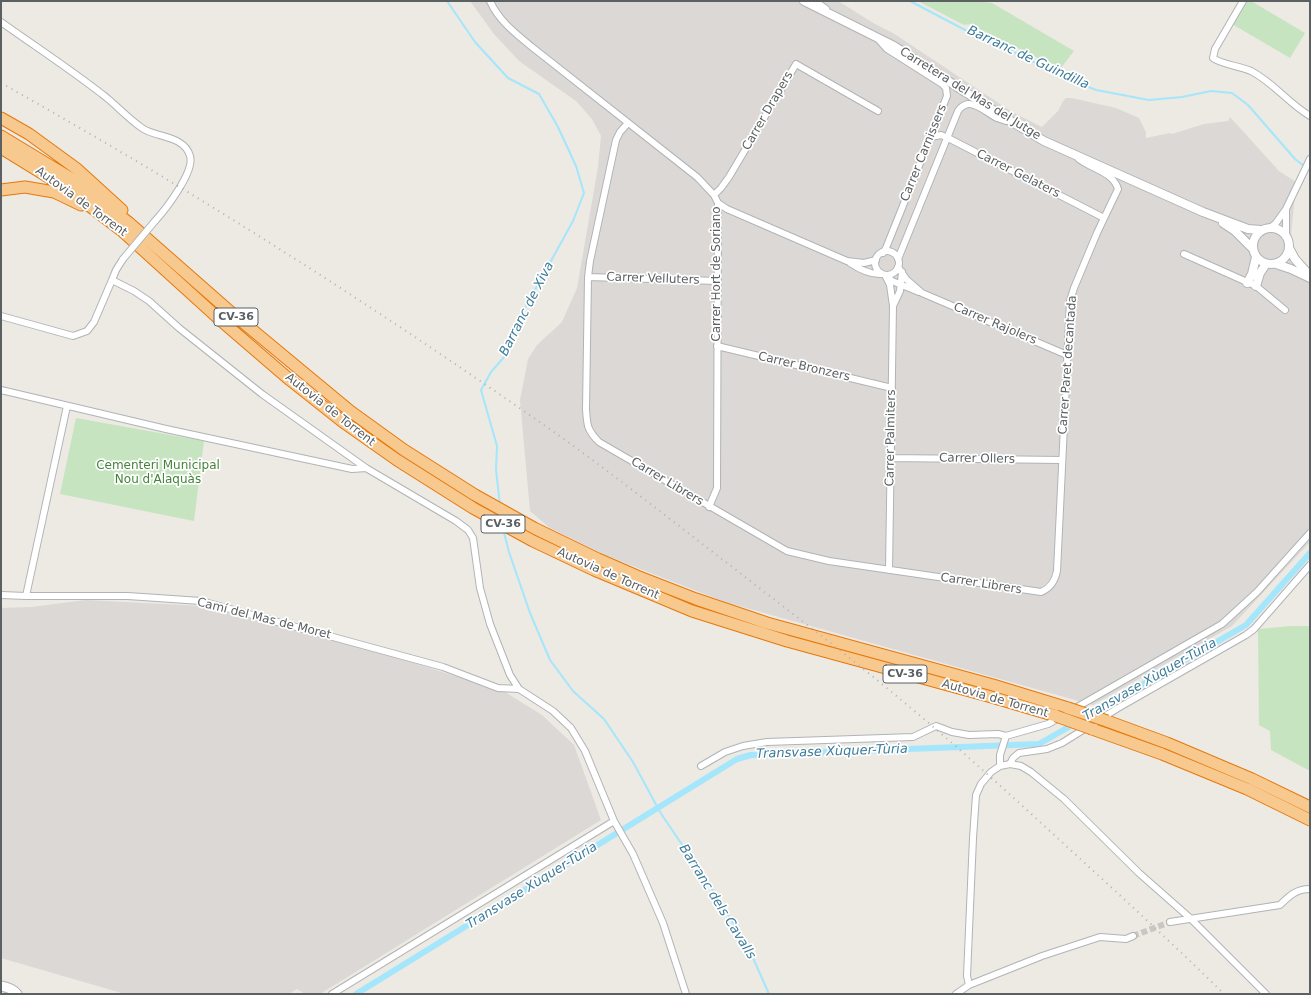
<!DOCTYPE html>
<html>
<head>
<meta charset="utf-8">
<style>
  body { margin:0 }
  #map { position:relative; width:1311px; height:995px; overflow:hidden; background:#ede9e3; font-family:"DejaVu Sans",sans-serif }
  canvas { display:block }
  .frame { position:absolute; inset:0; border:2px solid #5b6063; pointer-events:none }
</style>
</head>
<body>
<div id="map">
<canvas width="1311" height="995"></canvas>
<div class="frame"></div>
</div>
<script>
const ctx = document.querySelector('canvas').getContext('2d');
ctx.lineJoin = 'round';
function fill(path, color) {
  ctx.fillStyle = color;
  ctx.fill(path, 'evenodd');
}
function trace(path, color, width, dash) {
  ctx.strokeStyle = color;
  ctx.lineWidth = width;
  ctx.lineCap = dash ? 'butt' : 'round';
  ctx.setLineDash(dash || []);
  ctx.stroke(path);
}
function drawText(font, color, halo, rows, align = 'center') {
  ctx.font = font + ' "DejaVu Sans",sans-serif';
  ctx.lineWidth = 3.5;
  ctx.setLineDash([]);
  ctx.textBaseline = 'middle';
  ctx.strokeStyle = halo;
  ctx.fillStyle = color;
  for (const [text, x, y, turn = 0] of rows) {
    ctx.save();
    ctx.translate(x, y);
    ctx.rotate((+turn || 0) * Math.PI / 180);
    ctx.textAlign = isNaN(turn) ? turn : align;
    if (halo) ctx.strokeText(text, 0, 0);
    ctx.fillText(text, 0, 0);
    ctx.restore();
  }
}
const industrial = new Path2D(`
  M470,1H838L875,24L893,33L1012,112L1042,127L1058,111L1063,101L1066,98H1072L1116,108L1139,118L1146,132V138L1170,133L1172,134L1204,124L1228,121L1230,117L1279,171L1296,182L1290,247L1310,268V542L1232,626L1093,705L725,602L607,556L550,528L530,511L520,400L528,359L537,345L562,322L577,288L598,167L601,136L592,119L576,101L519,61L494,34Z
  M86,600L202,606L370,649L505,692L542,715L574,745L601,820L320,994H305L297,989L289,994H125L1,958V608L31,607Z`);
const green = new Path2D(`
  M918,1H973L992,3L1074,51L1060,69L970,24L964,25Z
  M1245,1H1251L1305,33L1290,58L1232,24Z
  M76,418L204,441L194,521L60,494Z
  M1292,626H1310V771L1271,750L1270,731L1259,725L1258,629Z`);
const stream = new Path2D(`
  M447,1L475,42L508,78L539,94L558,127L576,166L584,193L573,221L519,319L505,356L491,372L481,390L497,446L496,470L500,505
  M910,1L967,31L1000,45L1066,78L1096,90L1149,100L1182,97L1211,91L1232,93L1248,105L1295,159L1304,166
  M503,529L509,552L530,613L550,660L573,691L604,719L633,762L660,812L716,895L749,949L769,994`);
const canal = new Path2D(`
  M356,994L737,759L751,755L1039,744L1246,625L1310,553`);
const minorTunnel = new Path2D(`
  M1133,936L1170,922`);
const minor = new Path2D(`
  M490,1C499,21 515,33 532,47L697,177L714,195L718,203L717,488L709,507
  M815,1L826,9
  M1243,1L1215,49L1213,58C1220,64 1240,66 1251,71C1273,82 1288,103 1310,116
  M1,22C36,47 73,71 107,98C119,108 129,119 142,128C156,138 184,135 190,156C195,171 166,209 155,221
  M879,40L887,49L942,84L946,88L947,96L886,248L883,253
  M628,123L620,132L616,140L590,261L588,277L586,409C587,425 587,430 599,442L787,551L829,561L1041,592C1051,588 1055,581 1057,571L1070,301L1074,288L1097,233L1118,189C1113,172 1092,169 1079,159
  M931,137L941,135L948,138L1104,218
  M714,195L721,188L729,177L796,64L878,111
  M718,203L727,209L847,261L864,263L876,260
  M1286,209L1310,159
  M1270,228L1276,223L1286,209V235
  M875 263a12 12 0 1 1 24 0a12 12 0 1 1-24 0Z
  M1184,254L1256,286L1285,310
  M898,259L958,111C960,108 963,105 968,104C978,103 988,114 997,118C1000,119 1003,120 1006,121
  M850,263C859,269 870,275 882,274
  M898,267L906,279L922,293L1067,355
  M885,275L890,285L893,306L889,570
  M588,277L718,281
  M888,277L892,281L919,292
  M112,280L116,270L123,259
  M893,306L900,291L902,272
  M1,316L73,336L87,331L94,322L112,280L134,291L149,301L179,328L262,394L366,468L456,521L468,530L473,538L480,588L490,624L510,675L519,689L553,711L571,728L585,751L614,821L633,854L663,923L686,994
  M717,346L892,388
  M1,390L166,429L352,469L366,468
  M891,458L1062,460
  M1,595L26,596H128L201,601L443,667L498,688L519,689
  M26,596L67,406
  M1072,710L1222,624L1257,592L1310,533
  M1010,764L1013,758L1019,753L1047,749L1062,743L1118,708L1246,635L1254,629L1310,565
  M701,766L725,752L743,746L767,742L913,737L936,726L952,732L969,735L998,734L1006,736L1048,724L1059,718
  M1000,766V755L1006,736
  M1170,922L1280,905C1289,896 1296,889 1310,889
  M969,985L967,976L973,838L976,795L981,784L991,772L1000,766L1010,764L1021,766L1031,772L1064,799L1139,873L1190,918L1266,994
  M332,994L614,821
  M956,994L969,985L1042,956L1100,937L1126,939L1133,936`);
const tertiary = new Path2D(`
  M804,1L894,46L1004,117L1044,141L1203,212L1248,229L1261,230
  M1223,223L1235,231L1252,248
  M1253 246a18 18 0 1 1 36 0a18 18 0 1 1-36 0Z
  M1289,248L1295,259L1310,276
  M1276,264L1291,269L1310,278
  M1247,283L1252,274L1256,257
  M1256,286L1260,273L1266,264`);
const secondary = new Path2D(`
  M1,986C7,987 13,989 17,994`);
const motorway = new Path2D(`
  M1,118L29,134L77,169L122,210
  M1,136L72,179L128,222L227,309L350,411L404,450L475,495L534,528L598,559L637,576L696,599L767,623L993,685L1068,708
  M1,148L66,188L121,230L218,318L290,380L343,422L397,460L473,508L533,541L594,570L692,611L787,641L988,696L1056,716
  M1,190L25,187L54,192L81,205
  M1107,721L1167,743L1252,779L1310,807
  M1092,729L1162,754L1247,789L1310,820`);
const rail = new Path2D(`
  M1,83C187,187 366,301 541,423C606,468 668,518 731,566C790,612 849,656 906,704C952,742 995,781 1039,821C1101,878 1164,935 1224,994`);
const minorBridge = new Path2D(`
  M123,259L155,221`);
const motorwayBridge = new Path2D(`
  M1068,708L1107,721
  M1056,716L1092,729`);
const shields = [
  [236,317,44],
  [503,524,44],
  [905,674,44]
];
const shieldNames = [
  ["CV-36",236,317],
  ["CV-36",503,524],
  ["CV-36",905,674]
];
const streetNames = [
  ["Carretera del Mas del Jutge",970,94,32],
  ["Carrer Drapers",768,111,-60],
  ["Carrer Carnissers",924,153,-68],
  ["Carrer Gelaters",1018,174,27],
  ["Autovia de Torrent",81,202,36],
  ["Carrer Hort de Soriano",717,274,-90],
  ["Carrer Velluters",653,279,2],
  ["Carrer Rajolers",995,324,23],
  ["Carrer Paret decantada",1068,365,-86],
  ["Carrer Bronzers",804,367,13],
  ["Autovia de Torrent",330,410,38],
  ["Carrer Palmiters",891,438,-89],
  ["Carrer Ollers",977,459,1],
  ["Carrer Librers",667,482,31],
  ["Autovia de Torrent",608,574,24],
  ["Carrer Librers",981,584,9],
  ["Camí del Mas de Moret",264,619,14],
  ["Autovia de Torrent",995,699,16]
];
const parkNames = [
  ["Cementeri Municipal",158,466],
  ["Nou d'Alaquàs",158,480]
];
const waterNames = [
  ["Barranc de Guindilla",1028,58,25],
  ["Barranc de Xiva",527,309,-63],
  ["Transvase Xùquer-Tùria",1150,680,-30],
  ["Transvase Xùquer-Tùria",832,752,-2],
  ["Transvase Xùquer-Tùria",532,886,-32],
  ["Barranc dels Cavalls",717,902,58]
];
fill(industrial, '#dcd8d5');
fill(green, '#c7e4c0');
trace(stream, '#a4e6fb', 2);
trace(canal, '#a4e6fb', 6);
trace(minorTunnel, '#c8c7c3', 6, [6, 3]);
trace(minor, '#b0b4b7', 8);
trace(tertiary, '#b0b4b7', 10);
trace(secondary, '#afb4b7', 11);
trace(motorway, '#e6780a', 13);
trace(minor, '#fff', 6);
trace(tertiary, '#fff', 8);
trace(secondary, '#fff', 9);
trace(motorway, '#f8c98e', 11);
trace(rail, '#b1b2b3', 2, [1, 5]);
trace(minorBridge, '#b0b4b7', 8, []);
trace(motorwayBridge, '#e6780a', 13, []);
trace(minorBridge, '#fff', 6);
trace(motorwayBridge, '#f8c98e', 11);
for (const [x, y, w] of shields) {
  const box = new Path2D();
  box.roundRect(x - w / 2, y - 9, w, 18, 3);
  ctx.fillStyle = '#fff';
  ctx.fill(box);
  trace(box, '#5b6063', 1);
}
drawText('bold 11px', '#5b6063', null, shieldNames);
drawText('12px', '#5b6063', '#fff', streetNames);
drawText('12px', '#438439', '#fff', parkNames);
drawText('italic 13px', '#3d7c9b', '#fff', waterNames);
</script>
</body>
</html>
